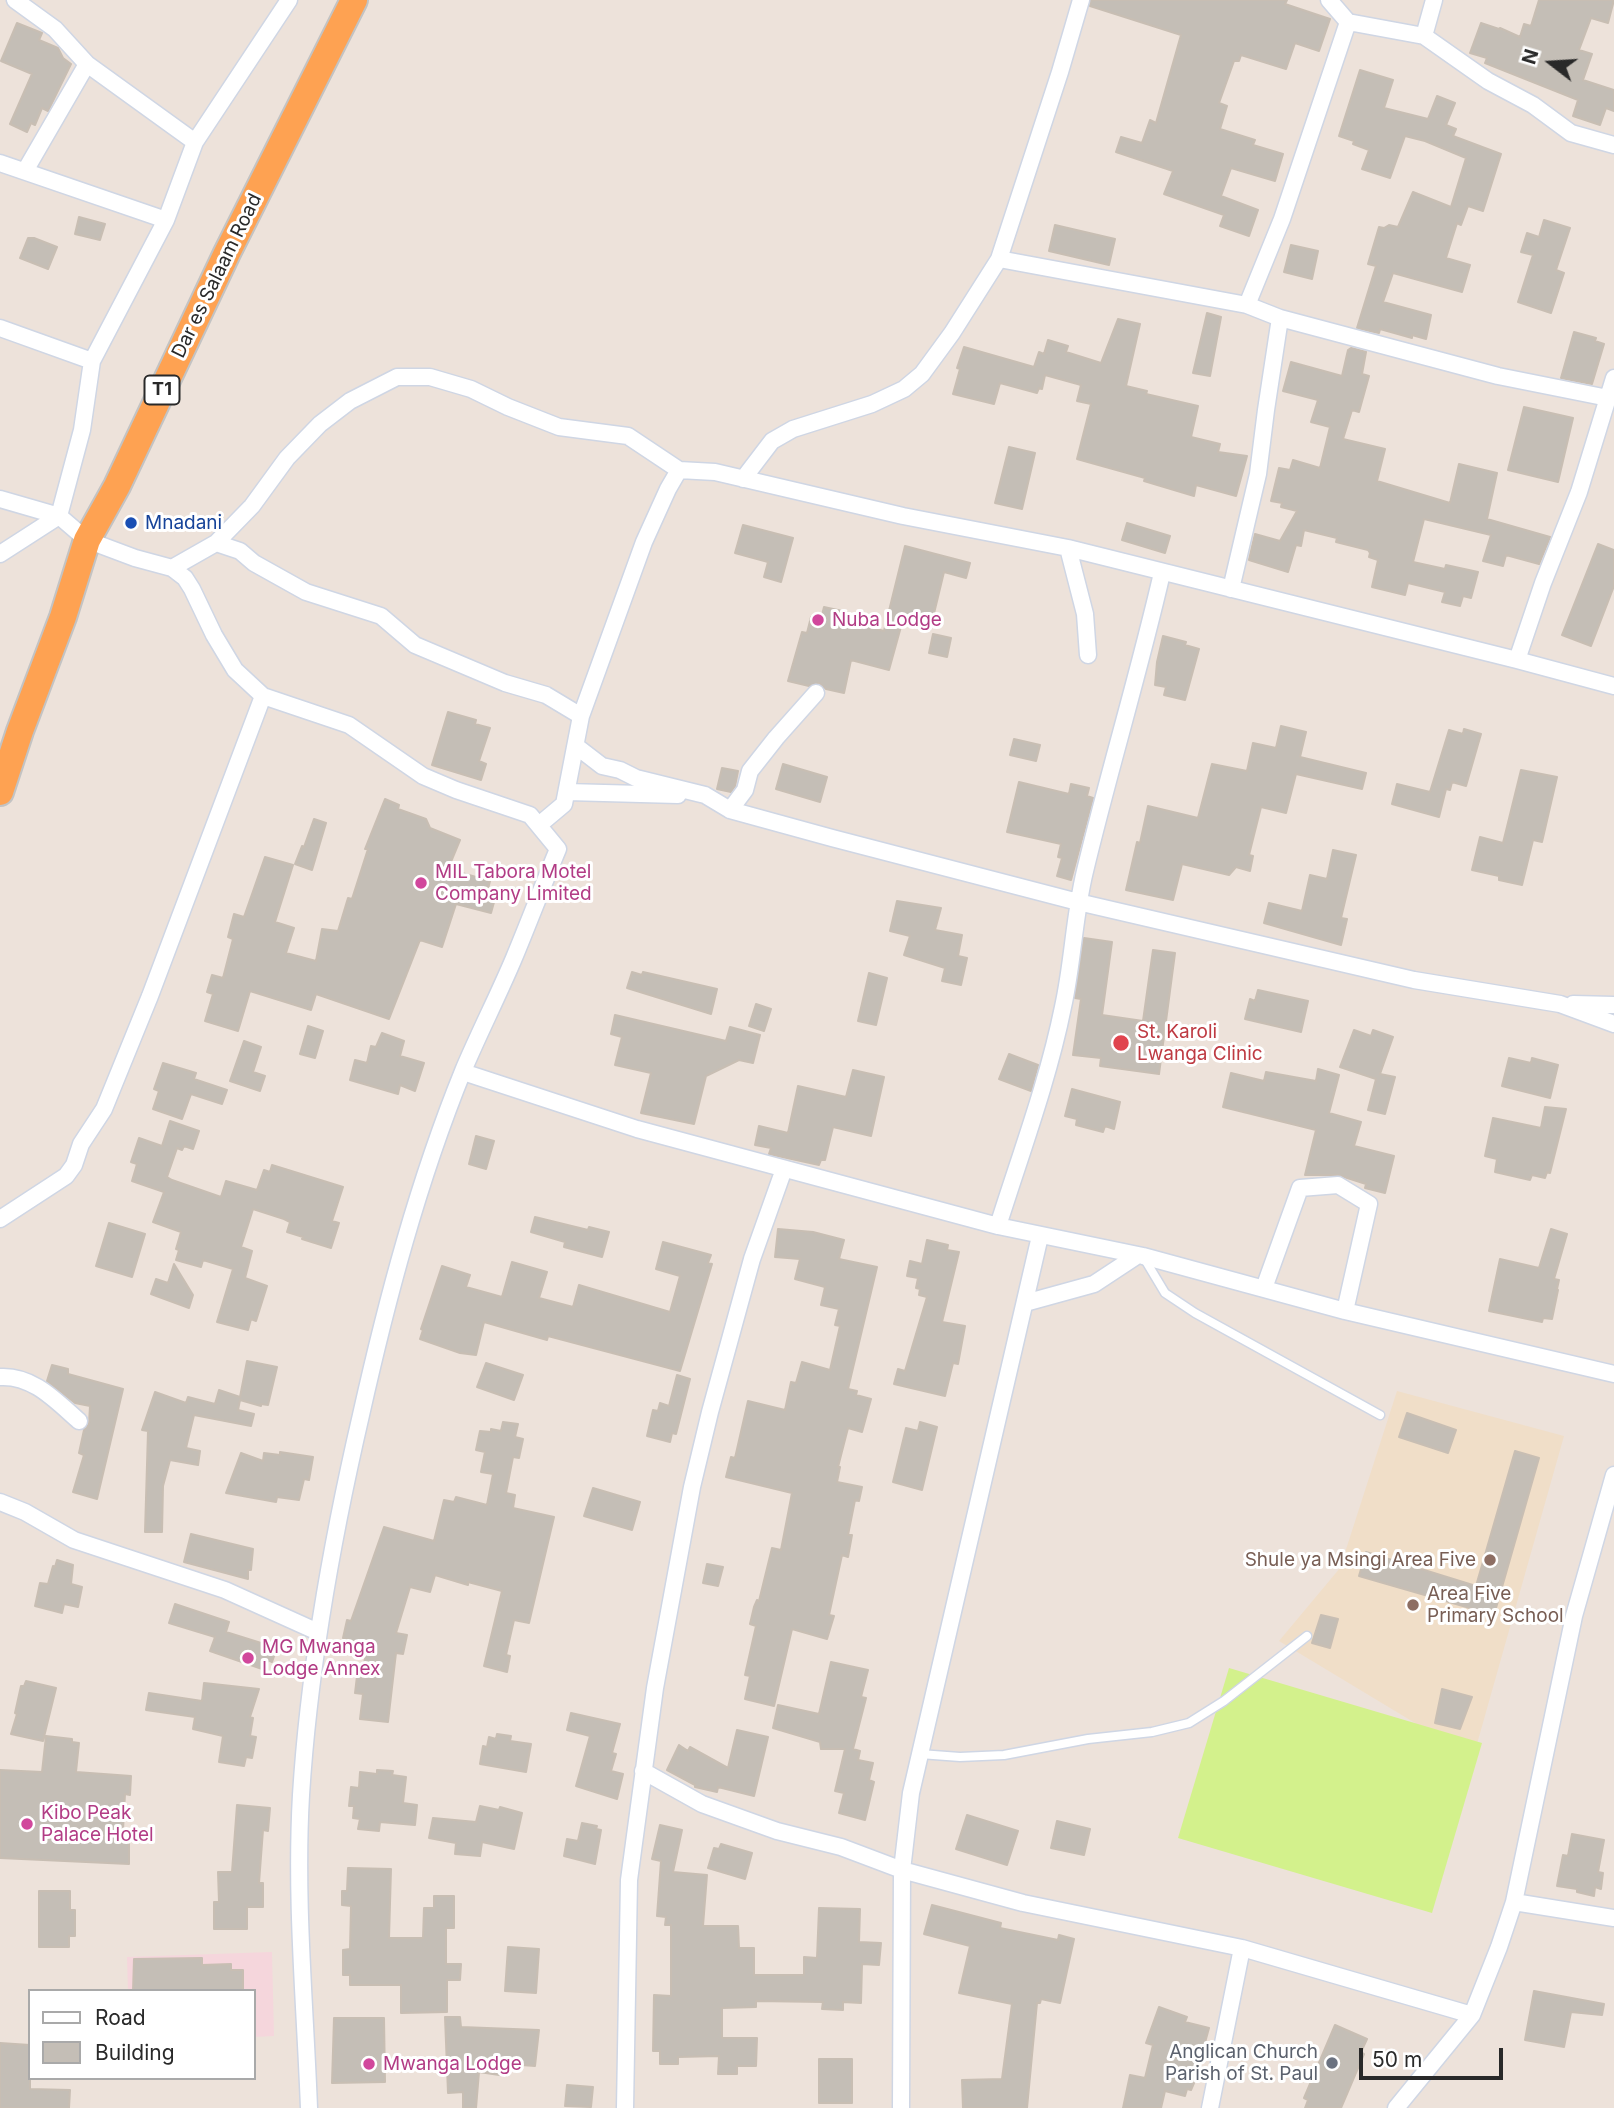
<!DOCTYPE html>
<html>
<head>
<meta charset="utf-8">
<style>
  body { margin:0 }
  #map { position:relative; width:1614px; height:2108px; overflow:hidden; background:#ede2da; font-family:Inter,sans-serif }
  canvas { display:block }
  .legend { position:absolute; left:28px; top:1989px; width:228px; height:91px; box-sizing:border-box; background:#fff; border:2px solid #a9a9a9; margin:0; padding:9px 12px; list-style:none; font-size:21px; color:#292929 }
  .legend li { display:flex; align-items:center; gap:14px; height:35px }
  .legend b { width:35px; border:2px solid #a9a9a9 }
  .north { position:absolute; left:1516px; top:28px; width:70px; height:70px; -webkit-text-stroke:5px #fff; paint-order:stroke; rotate:287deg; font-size:19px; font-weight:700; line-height:28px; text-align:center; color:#292929 }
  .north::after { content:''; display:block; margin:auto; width:24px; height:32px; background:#292929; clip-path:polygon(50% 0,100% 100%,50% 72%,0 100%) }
  .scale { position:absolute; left:1359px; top:2048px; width:144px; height:32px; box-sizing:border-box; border:4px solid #292929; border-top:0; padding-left:9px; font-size:21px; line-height:24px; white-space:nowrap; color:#292929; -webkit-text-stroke:5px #fff; paint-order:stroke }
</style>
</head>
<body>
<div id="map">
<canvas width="1614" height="2108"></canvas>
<ul class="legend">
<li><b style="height:9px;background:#fff"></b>Road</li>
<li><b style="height:19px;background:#c4beb6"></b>Building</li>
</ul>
<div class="north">N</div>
<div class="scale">50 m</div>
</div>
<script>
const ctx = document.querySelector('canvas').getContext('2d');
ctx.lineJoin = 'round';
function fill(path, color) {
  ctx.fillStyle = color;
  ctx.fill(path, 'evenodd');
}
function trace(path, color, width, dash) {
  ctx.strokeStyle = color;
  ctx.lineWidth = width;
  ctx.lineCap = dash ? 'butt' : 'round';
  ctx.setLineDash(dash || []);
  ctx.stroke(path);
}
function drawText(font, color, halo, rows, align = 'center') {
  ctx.font = font + ' Inter,sans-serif';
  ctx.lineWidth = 6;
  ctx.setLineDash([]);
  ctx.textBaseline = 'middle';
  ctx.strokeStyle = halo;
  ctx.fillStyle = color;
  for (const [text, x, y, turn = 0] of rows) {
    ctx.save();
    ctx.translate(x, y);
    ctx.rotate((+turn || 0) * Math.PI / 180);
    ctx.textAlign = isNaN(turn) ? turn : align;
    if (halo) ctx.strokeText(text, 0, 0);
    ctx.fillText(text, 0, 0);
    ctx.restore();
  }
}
const education = new Path2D(`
  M1397,1391L1564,1436L1473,1758L1279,1641L1340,1568Z`);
const medical = new Path2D(`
  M272,1952L274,2036L254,2037V1991H128L127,1957Z`);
const pitch = new Path2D(`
  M1229,1668L1482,1743L1432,1913L1178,1838Z`);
const building = new Path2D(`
  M1091,0H1287L1285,4L1330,19L1319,51L1295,43L1286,69L1241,55L1239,61H1234L1219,103L1227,106L1220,129L1255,140L1253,145L1283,154L1275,181L1231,168L1221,196L1258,210L1249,236L1220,226L1224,215L1164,194L1173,171L1116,152L1121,137L1142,143L1150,120L1156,123L1181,35L1090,6Z
  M1539,0H1614L1608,23L1591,18L1579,50L1592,54L1583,80L1614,90V111L1606,108L1600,125L1573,116L1578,100L1485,63L1487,58L1470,53L1481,23L1499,29L1500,28L1520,37L1524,24L1531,26Z
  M17,23L42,33L39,40L58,48L63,58L71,64L48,111L42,108L35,125L31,123L27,132L10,124L32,74L1,61Z
  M1360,70L1393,80L1384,108L1428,119L1437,96L1455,103L1446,125L1456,129L1453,136L1501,154L1483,211L1468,206L1461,225L1457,223L1446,258L1470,265L1462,292L1393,273L1383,302L1431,315L1426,339L1412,335V338L1380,329L1379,333L1357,328L1376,266L1368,264L1379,227L1384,228L1389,225L1398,227L1413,192L1451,207L1466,158L1425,141L1405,136L1390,178L1362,169L1369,150L1353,144L1354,141L1339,136Z
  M79,217L105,224L100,240L75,234Z
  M1544,220L1570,228L1556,270L1564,273L1551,313L1518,302L1533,255L1521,252L1527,233L1539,237Z
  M1055,225L1115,239L1109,265L1049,251Z
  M28,238H34L57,247L48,269L20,258Z
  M1291,245L1318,251L1312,279L1284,272Z
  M1207,313L1221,317L1210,376L1193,373Z
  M1118,319L1140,324L1126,386L1147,391L1146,394L1198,406L1191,437L1220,444L1218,452L1247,456L1236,496L1196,485L1194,496L1144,481L1145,478L1077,459L1091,404L1077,401L1081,385L1045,375L1042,389L1039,388L1037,393L1000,383L994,404L953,394L960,369L957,368L964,347L1034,367L1039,352L1044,354L1048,340L1068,346L1066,352L1101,363Z
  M1574,332L1596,338L1595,341L1604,344L1592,384L1561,378Z
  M1351,348L1366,352L1362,374L1369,376L1359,412L1352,410L1343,439L1385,449L1377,481L1450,503L1459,464L1497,473L1487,519L1550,537L1539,564L1506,555L1503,566L1483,561L1491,535L1424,519L1413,562L1445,569L1446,565L1478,572L1471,598L1463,596L1460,606L1442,602L1445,592L1408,583L1405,595L1372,587L1378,560L1369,557L1370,553L1368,550L1336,542L1337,538L1304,530L1301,546L1296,545L1288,572L1249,560L1255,534L1280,541L1297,511L1281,507L1282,503L1271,501L1279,468L1290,470L1293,460L1320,468L1330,427L1311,422L1318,400L1283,391L1291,362L1342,376L1348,350Z
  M1524,407L1573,418L1558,482L1508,470Z
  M1009,447L1035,453L1022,509L995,503Z
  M1127,523L1170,536L1165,553L1122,540Z
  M743,525L793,538L781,582L764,577L768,562L735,553Z
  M1598,544L1614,550V586L1591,646L1562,635Z
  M905,546L970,563L966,578L944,572L930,630L902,623L889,670L851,660L844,693L826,689L819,683L809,686L788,681L802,632L807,633L811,617L821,619L824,607L847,612L845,620L884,631Z
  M933,634L951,638L947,657L929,653Z
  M1163,636L1186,642L1185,645L1199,649L1185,700L1164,695L1166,687L1155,685L1157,662Z
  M448,712L476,720L475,724L490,728L479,761L486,764L481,780L432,765Z
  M1281,726L1306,732L1300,757L1366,773L1362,789L1296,774L1286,813L1261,807L1249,855L1253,856L1250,871L1236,867L1229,875L1182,864L1173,900L1126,890L1137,842L1140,843L1148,806L1198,818L1212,764L1247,771L1253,743L1276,748Z
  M1464,729L1481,734L1466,786L1452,782L1450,790L1446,789L1439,817L1392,804L1397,784L1430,792L1449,730L1463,734Z
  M1014,739L1040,745L1036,761L1010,755Z
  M783,764L827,777L820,802L776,789Z
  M722,768L738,771L735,786L731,792L717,789Z
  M1521,770L1557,777L1542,842L1533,840L1522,885L1499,880V876L1472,870L1480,837L1503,843Z
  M1019,782L1069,794L1071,784L1089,788L1087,796L1093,798L1071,880L1057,876L1062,858L1058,857L1061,844L1007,832Z
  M385,799L399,805L398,809L426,819L430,828L460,840L448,869L490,881L487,893L496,895L491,913L456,904L442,947L420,940L389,1019L316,994L311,1010L250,991L238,1031L205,1021L213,994L207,992L212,975L223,978L233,939L228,937L234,914L244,917L265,857L293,865L275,922L294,928L286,953L316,961L322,929L338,931L348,898L352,899L368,849H365Z
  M314,819L326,823L312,870L295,864L302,846L304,847Z
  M1333,850L1356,855L1341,918L1347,919L1341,945L1264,923L1269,903L1302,911L1310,875L1327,879Z
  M897,901L941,908L935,930L962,935L958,956L967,958L961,985L942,981L945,968L904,955L910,936L890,931Z
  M1084,938L1112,942L1102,1015L1143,1021L1153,950L1175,953L1159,1074L1100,1066L1101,1058L1073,1055L1081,999L1075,998Z
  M632,972L642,975L643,972L717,989L711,1014L627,988Z
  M869,973L887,978L876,1025L858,1021Z
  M1258,990L1308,1001L1301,1032L1245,1019L1250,999L1255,1001Z
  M756,1004L771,1009L764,1031L749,1026Z
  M615,1015L726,1041L730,1027L760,1035L753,1063L739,1060L706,1076L694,1124L641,1113L651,1073L615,1065L622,1037L611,1034Z
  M308,1026L323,1031L315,1058L300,1054Z
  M1354,1030L1371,1036L1373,1030L1393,1037L1380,1074L1395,1077L1385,1114L1368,1110L1376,1079L1340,1067Z
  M382,1033L404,1041L400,1056L424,1063L415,1091L400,1085L398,1094L350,1080L355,1060L367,1063L371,1046L376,1047Z
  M244,1041L261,1047L253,1072L265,1076L260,1091L230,1081Z
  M1009,1054L1038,1065L1031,1091L999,1079Z
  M1509,1058L1531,1063L1532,1058L1558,1065L1550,1098L1502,1086Z
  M163,1063L196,1073L194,1079L227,1090L222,1104L191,1094L182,1119L153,1109L159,1091L154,1089Z
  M1318,1069L1339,1075L1329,1113L1361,1122L1354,1146L1394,1156L1385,1193L1365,1188L1366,1184L1338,1175H1305L1316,1130L1223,1107L1231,1073L1264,1081L1266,1072L1316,1081Z
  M853,1070L884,1077L871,1136L833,1127L825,1160H821L819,1165L769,1154L771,1148L755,1145L759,1126L788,1133L798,1086L846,1097Z
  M1072,1089L1120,1102L1114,1129L1105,1126L1103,1132L1076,1125L1077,1119L1065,1116Z
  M1545,1107L1566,1109L1550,1173L1547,1172L1545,1178L1532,1175L1530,1180L1495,1172L1497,1159L1485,1156L1493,1118L1541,1128Z
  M170,1121L199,1131L193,1149L184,1146L182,1150L177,1148L167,1177L172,1180L221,1197L226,1181L257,1190L264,1170L270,1172L272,1165L343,1187L332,1221L339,1223L331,1248L302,1239L303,1237L287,1232L290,1222L284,1219L253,1209L241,1247L252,1251L245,1278L267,1286L256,1321L251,1319L248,1330L217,1322L233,1269L203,1260L201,1267L176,1260L179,1250L176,1249L181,1232L153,1222L164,1192L132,1181L137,1164L131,1162L139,1138L162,1146Z
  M476,1136L494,1141L486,1169L469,1164Z
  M535,1217L588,1230L589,1227L609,1232L602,1257L564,1247L565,1242L531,1232Z
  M109,1223L145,1234L132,1277L96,1266Z
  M778,1229L813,1232L844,1240L839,1259L877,1267L848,1389L857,1391L856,1395L871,1399L862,1432L848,1428L838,1467H840L837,1482L862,1487L859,1501L855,1500L848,1535H852L848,1557L842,1555L829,1615L834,1616L827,1639L792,1629L774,1706L745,1699L750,1676L745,1675L756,1626L750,1624L754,1607L757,1600L759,1601L772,1548L781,1550L792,1493L726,1477L731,1457L735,1458L748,1401L785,1410L791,1382L796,1383L802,1362L830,1370L840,1326L835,1325L839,1309L821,1305L825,1287L795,1279L800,1259L775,1257Z
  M1551,1229L1567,1234L1554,1279L1559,1280L1557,1289L1558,1290L1552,1319L1543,1318L1542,1322L1489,1311L1500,1259L1539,1268Z
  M927,1240L948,1245L947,1250L959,1252L942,1322L965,1326L958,1364L953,1363L945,1396L894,1384L898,1369L905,1371L927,1297L919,1295L920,1289L916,1288L918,1278L907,1276L910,1261L922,1264Z
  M663,1242L711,1255L708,1263L712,1264L680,1371L548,1336L547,1340L484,1322L476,1355L460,1353L420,1339L423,1330L421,1329L442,1266L470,1275L466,1287L502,1297L512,1262L547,1272L539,1298L573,1307L579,1285L670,1312L680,1276L656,1269Z
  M174,1264L193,1295L189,1308L151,1294L156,1279L168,1283Z
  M247,1361L277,1367L268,1405L261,1404V1406L240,1400L238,1410L254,1414L251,1426L194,1415L186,1448L200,1451L198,1465L170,1460L163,1486L162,1532H145L148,1431L142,1430L155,1392L186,1403L188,1397L215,1404L219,1390L240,1397Z
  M486,1363L523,1375L514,1400L477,1387Z
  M52,1365L68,1369V1374L123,1389L97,1499L73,1492L84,1455L79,1453L84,1430L89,1424L90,1406L75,1403L47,1381Z
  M677,1375L690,1379L676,1434L672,1433L670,1442L647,1436L653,1410L658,1411L660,1403L669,1406Z
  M1407,1413L1456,1430L1448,1453L1399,1437Z
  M503,1422L518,1424L515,1437L523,1439L519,1458L513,1457L506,1493L515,1495L513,1508L554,1517L529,1623L514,1620L506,1655L510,1656L507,1672L484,1666L502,1591L468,1582V1585L435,1575L430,1592L410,1587L396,1633L407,1635L403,1654L396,1653L388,1722L360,1719L363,1694L355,1693L357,1676L363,1677L366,1646L343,1638L347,1620L351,1621L384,1527L434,1541L444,1500L454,1502L456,1497L487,1505L493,1474L481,1472L485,1452L476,1450L480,1431L491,1432V1429L501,1431Z
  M920,1422L937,1427L922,1490L893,1482L906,1428L918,1431Z
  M1515,1451L1539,1458L1494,1615L1359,1576L1366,1552L1476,1586Z
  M280,1452L313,1457L309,1480L304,1479L299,1500L277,1497L276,1502L226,1493L241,1453L263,1461L264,1453L280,1455Z
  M593,1488L640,1502L632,1530L584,1516Z
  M191,1534L253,1549L251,1570H248V1579L184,1562Z
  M57,1560L73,1565L71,1584L82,1587L78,1607L64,1604L62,1613L35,1606L40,1583L48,1584L53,1566L55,1567Z
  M707,1564L723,1567L718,1586L703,1583Z
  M175,1604L229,1622L226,1632L277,1648L272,1662L268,1660L265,1670L210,1651L215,1637L169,1623Z
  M1321,1615L1338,1619L1330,1648L1312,1643Z
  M831,1662L868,1670L861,1697L866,1698L853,1749L860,1751L858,1760L873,1763L869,1780L874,1782L865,1820L839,1813L844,1793L835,1791L845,1749H821L820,1742L773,1728L778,1705L819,1714Z
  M26,1681L56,1688L43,1741L11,1734L17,1714L15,1713L21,1686H24Z
  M204,1683L259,1689L250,1717L253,1718L250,1736L256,1737L252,1758L246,1757L244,1766L219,1762L223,1736L193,1729L195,1717L146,1710L149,1693L202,1701Z
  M1442,1689L1472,1697L1460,1729L1435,1723Z
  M571,1713L620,1724L612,1753L616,1754L611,1771L623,1774L617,1799L576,1786L590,1736L567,1730Z
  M737,1730L768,1737L754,1796L718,1787L717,1792L695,1787V1785L667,1770L679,1745L688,1751L690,1747L728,1768Z
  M497,1734L511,1736L510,1741L531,1744L526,1772L480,1764L483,1746L487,1747L489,1737L496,1739Z
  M46,1736L72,1739V1742L79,1743L76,1772L131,1776L130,1795L125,1794L123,1830H129V1864L0,1858V1770L42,1772Z
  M377,1770L393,1771L392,1775L406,1777L403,1803L417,1805L415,1825L380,1822L379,1831L358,1829L360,1819L353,1818L354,1806H349L351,1787L359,1788L360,1772L377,1774Z
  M237,1805L270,1808L268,1831L263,1830L259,1883H263V1907H247V1929H214V1902H219L218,1872H232Z
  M480,1806L499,1810L500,1807L522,1813L514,1849L482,1842L480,1856L455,1854L456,1843L429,1838L433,1818L476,1822Z
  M967,1815L1018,1831L1007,1865L956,1849Z
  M1057,1821L1090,1829L1084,1855L1051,1848Z
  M582,1823L597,1826L596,1829L601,1830L595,1864L564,1856L567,1839L578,1841Z
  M660,1825L682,1830L673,1872L707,1875L703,1926H738L739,1948H754V1975H804V1957L817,1958L819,1908L860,1909L859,1942L881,1943L879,1965L862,1964L861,2003L843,2002V2010L822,2009L823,2002L756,2001V2007L722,2008V2038H757L756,2066H737V2074H718L719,2056L678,2057V2064H660V2051H653L654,1995L671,1996V1925H665L666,1917L657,1916L661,1861L652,1859Z
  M1572,1834L1604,1840L1598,1872L1603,1873L1601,1889L1595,1887L1594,1896L1577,1892V1889L1557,1886L1563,1855L1568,1856Z
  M721,1844L752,1853L745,1879L708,1868L714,1848L719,1849Z
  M348,1868L391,1869L389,1938H423L424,1908H434V1896H454V1928H446V1964H461L460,1980H447V2012L401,2013V1985H350V1975H343V1950L350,1949L351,1906L342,1905V1891H347Z
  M39,1891H70V1910H75V1936H69V1947H39Z
  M932,1905L1001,1923L1000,1928L1058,1940L1059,1935L1074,1939L1060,2003L1041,1999L1040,2003H1037L1027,2108H963L962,2080L1002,2079L1012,2004L959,1993L970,1946L924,1934Z
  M508,1947L539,1949L536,1993L505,1991Z
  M202,1958V1965L231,1964V1970H243V1991H133L134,1959Z
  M1534,1991L1604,2004L1602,2015L1571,2012L1564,2047L1525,2040Z
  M1159,2007L1187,2017L1185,2022L1209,2028L1194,2083L1191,2090L1187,2089L1185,2096L1165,2091L1161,2108H1123L1130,2075L1145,2078L1153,2045L1146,2043Z
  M445,2017H460L461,2027L539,2030L535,2066L508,2064L506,2076L479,2072L476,2108H463V2092L448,2093Z
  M334,2018H384L385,2082L332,2083Z
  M1335,2025L1367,2039L1361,2052L1364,2054L1341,2108H1305L1308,2100L1304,2098Z
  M0,2043L30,2045V2089L70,2090L69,2108H0Z
  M819,2059H852V2103H819Z
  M567,2085L593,2087L591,2107L565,2106Z`);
const service = new Path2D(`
  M1144,1258L1165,1293L1195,1313L1380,1415
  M920,1754L960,1757L1004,1755L1088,1739L1152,1732L1189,1723L1224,1701L1307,1636`);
const minor = new Path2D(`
  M15,0L55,29L87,64L195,142L166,220
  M1329,0L1348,22L1424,36L1488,81L1533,105L1571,133L1614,145
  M1424,36L1434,0
  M195,142L289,0
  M0,163L166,220L92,361L82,430L59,516L0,554
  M25,171L87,64
  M999,259L1247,305L1280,318L1498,376L1608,398
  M1247,305L1282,219L1348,22
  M0,328L92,361
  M743,479L772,441L793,429L872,404L904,389L922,374L952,333L999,259L1060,72L1081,0
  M0,499L59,516L87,540L135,558L172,568L185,578L192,589L214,635L235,670L263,696L349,725L423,776L456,790L530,815L558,849C543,885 529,922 514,958C498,996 479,1033 463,1071C418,1182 387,1299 361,1415C332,1540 309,1667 301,1795C295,1899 305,2004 309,2108
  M216,543L240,551L254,563L306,592L381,616L415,645L505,683L546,695L581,716
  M1068,548L1085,614L1088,655
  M172,568L216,543L252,506L287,458L320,424L350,401L397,377H430L471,389L508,407L559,427L628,436L679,470L715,472L903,516L1068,548L1517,660L1614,686
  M1231,589L1258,474L1266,410L1280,318
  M1517,660L1543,583L1579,492L1614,378
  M576,746L602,766L620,770L636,778L705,795L730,810L832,838L1078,902L1414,980L1560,1004L1614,1024
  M567,792L678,795
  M730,810L745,790L750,771L776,738L816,693
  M539,825L564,804L581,716L644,542L668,489L679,470
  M1573,1004L1614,1005
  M463,1072L637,1129L998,1226L1143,1256L1345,1311L1614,1374
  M0,1219L66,1176L74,1165L81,1144L104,1109L150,996L263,696
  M998,1226C1021,1153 1048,1081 1063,1007C1073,962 1074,916 1085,871C1109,771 1139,673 1162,573
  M1264,1288L1300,1188L1338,1185L1369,1204L1345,1311
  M1025,1303L1094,1284L1138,1255
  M0,1377C33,1375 56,1401 79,1421
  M0,1502L25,1512L74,1540L225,1590L318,1632
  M643,1771L702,1804L777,1831L841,1847L902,1870L1023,1903L1242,1948L1472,2015
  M1514,1902L1614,1918
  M625,2108L629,1880L655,1688L692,1487L710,1412L752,1259L784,1169
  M901,2108L902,1870L911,1793L1040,1236
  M1210,2108L1242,1948
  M1396,2108L1472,2015L1499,1947L1514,1902L1574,1616L1614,1475`);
const trunk = new Path2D(`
  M0,792L20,731L63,617L87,540L117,486L227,253L354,0`);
const markers = [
  [131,523,7,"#1a4fb4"],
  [818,620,7,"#d1479c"],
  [421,883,7,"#d1479c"],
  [1121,1043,9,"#e0444e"],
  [1490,1560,7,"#8d6e63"],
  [1413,1605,7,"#8d6e63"],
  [248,1658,7,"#d1479c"],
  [27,1824,7,"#d1479c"],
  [1332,2063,7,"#6b7280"],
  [369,2064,7,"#d1479c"]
];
const shields = [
  [162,390,35]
];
const shieldNames = [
  ["T1",162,390]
];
const streetNames = [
  ["Dar es Salaam Road",217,276,-64]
];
const transitNames = [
  ["Mnadani",145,523]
];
const hotelNames = [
  ["Nuba Lodge",832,620],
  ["MIL Tabora Motel",435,872],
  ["Company Limited",435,894],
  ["MG Mwanga",262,1647],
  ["Lodge Annex",262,1669],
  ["Kibo Peak",41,1813],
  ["Palace Hotel",41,1835],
  ["Mwanga Lodge",383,2064]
];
const healthNames = [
  ["St. Karoli",1137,1032],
  ["Lwanga Clinic",1137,1054]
];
const educationNames = [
  ["Shule ya Msingi Area Five",1476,1560],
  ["Area Five",1427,1594,"left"],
  ["Primary School",1427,1616,"left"]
];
const worshipNames = [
  ["Anglican Church",1318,2052],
  ["Parish of St. Paul",1318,2074]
];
fill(education, '#f0dec8');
fill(medical, '#f5d6dc');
fill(pitch, '#d3f18c');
fill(building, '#c4beb6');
trace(building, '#c8beb3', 2);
trace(service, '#cfd6e4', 11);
trace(minor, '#cfd6e4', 19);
trace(trunk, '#c3c3c3', 30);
trace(service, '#fff', 8);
trace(minor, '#fff', 16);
trace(trunk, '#fea252', 26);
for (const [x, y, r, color] of markers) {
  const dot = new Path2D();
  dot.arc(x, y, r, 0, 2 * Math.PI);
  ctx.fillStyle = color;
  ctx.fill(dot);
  trace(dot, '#fff', 2.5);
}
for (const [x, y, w] of shields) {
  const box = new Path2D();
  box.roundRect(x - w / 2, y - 14.5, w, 29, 5);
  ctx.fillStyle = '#fff';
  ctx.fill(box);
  trace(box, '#292929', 2);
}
drawText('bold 18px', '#292929', null, shieldNames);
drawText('19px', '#292929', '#fff', streetNames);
drawText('19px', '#164399', '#fff', transitNames, 'left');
drawText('19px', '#b23c85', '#fff', hotelNames, 'left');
drawText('19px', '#be3a42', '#fff', healthNames, 'left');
drawText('19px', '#785e54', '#fff', educationNames, 'right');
drawText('19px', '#5b616d', '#fff', worshipNames, 'right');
</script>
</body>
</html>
